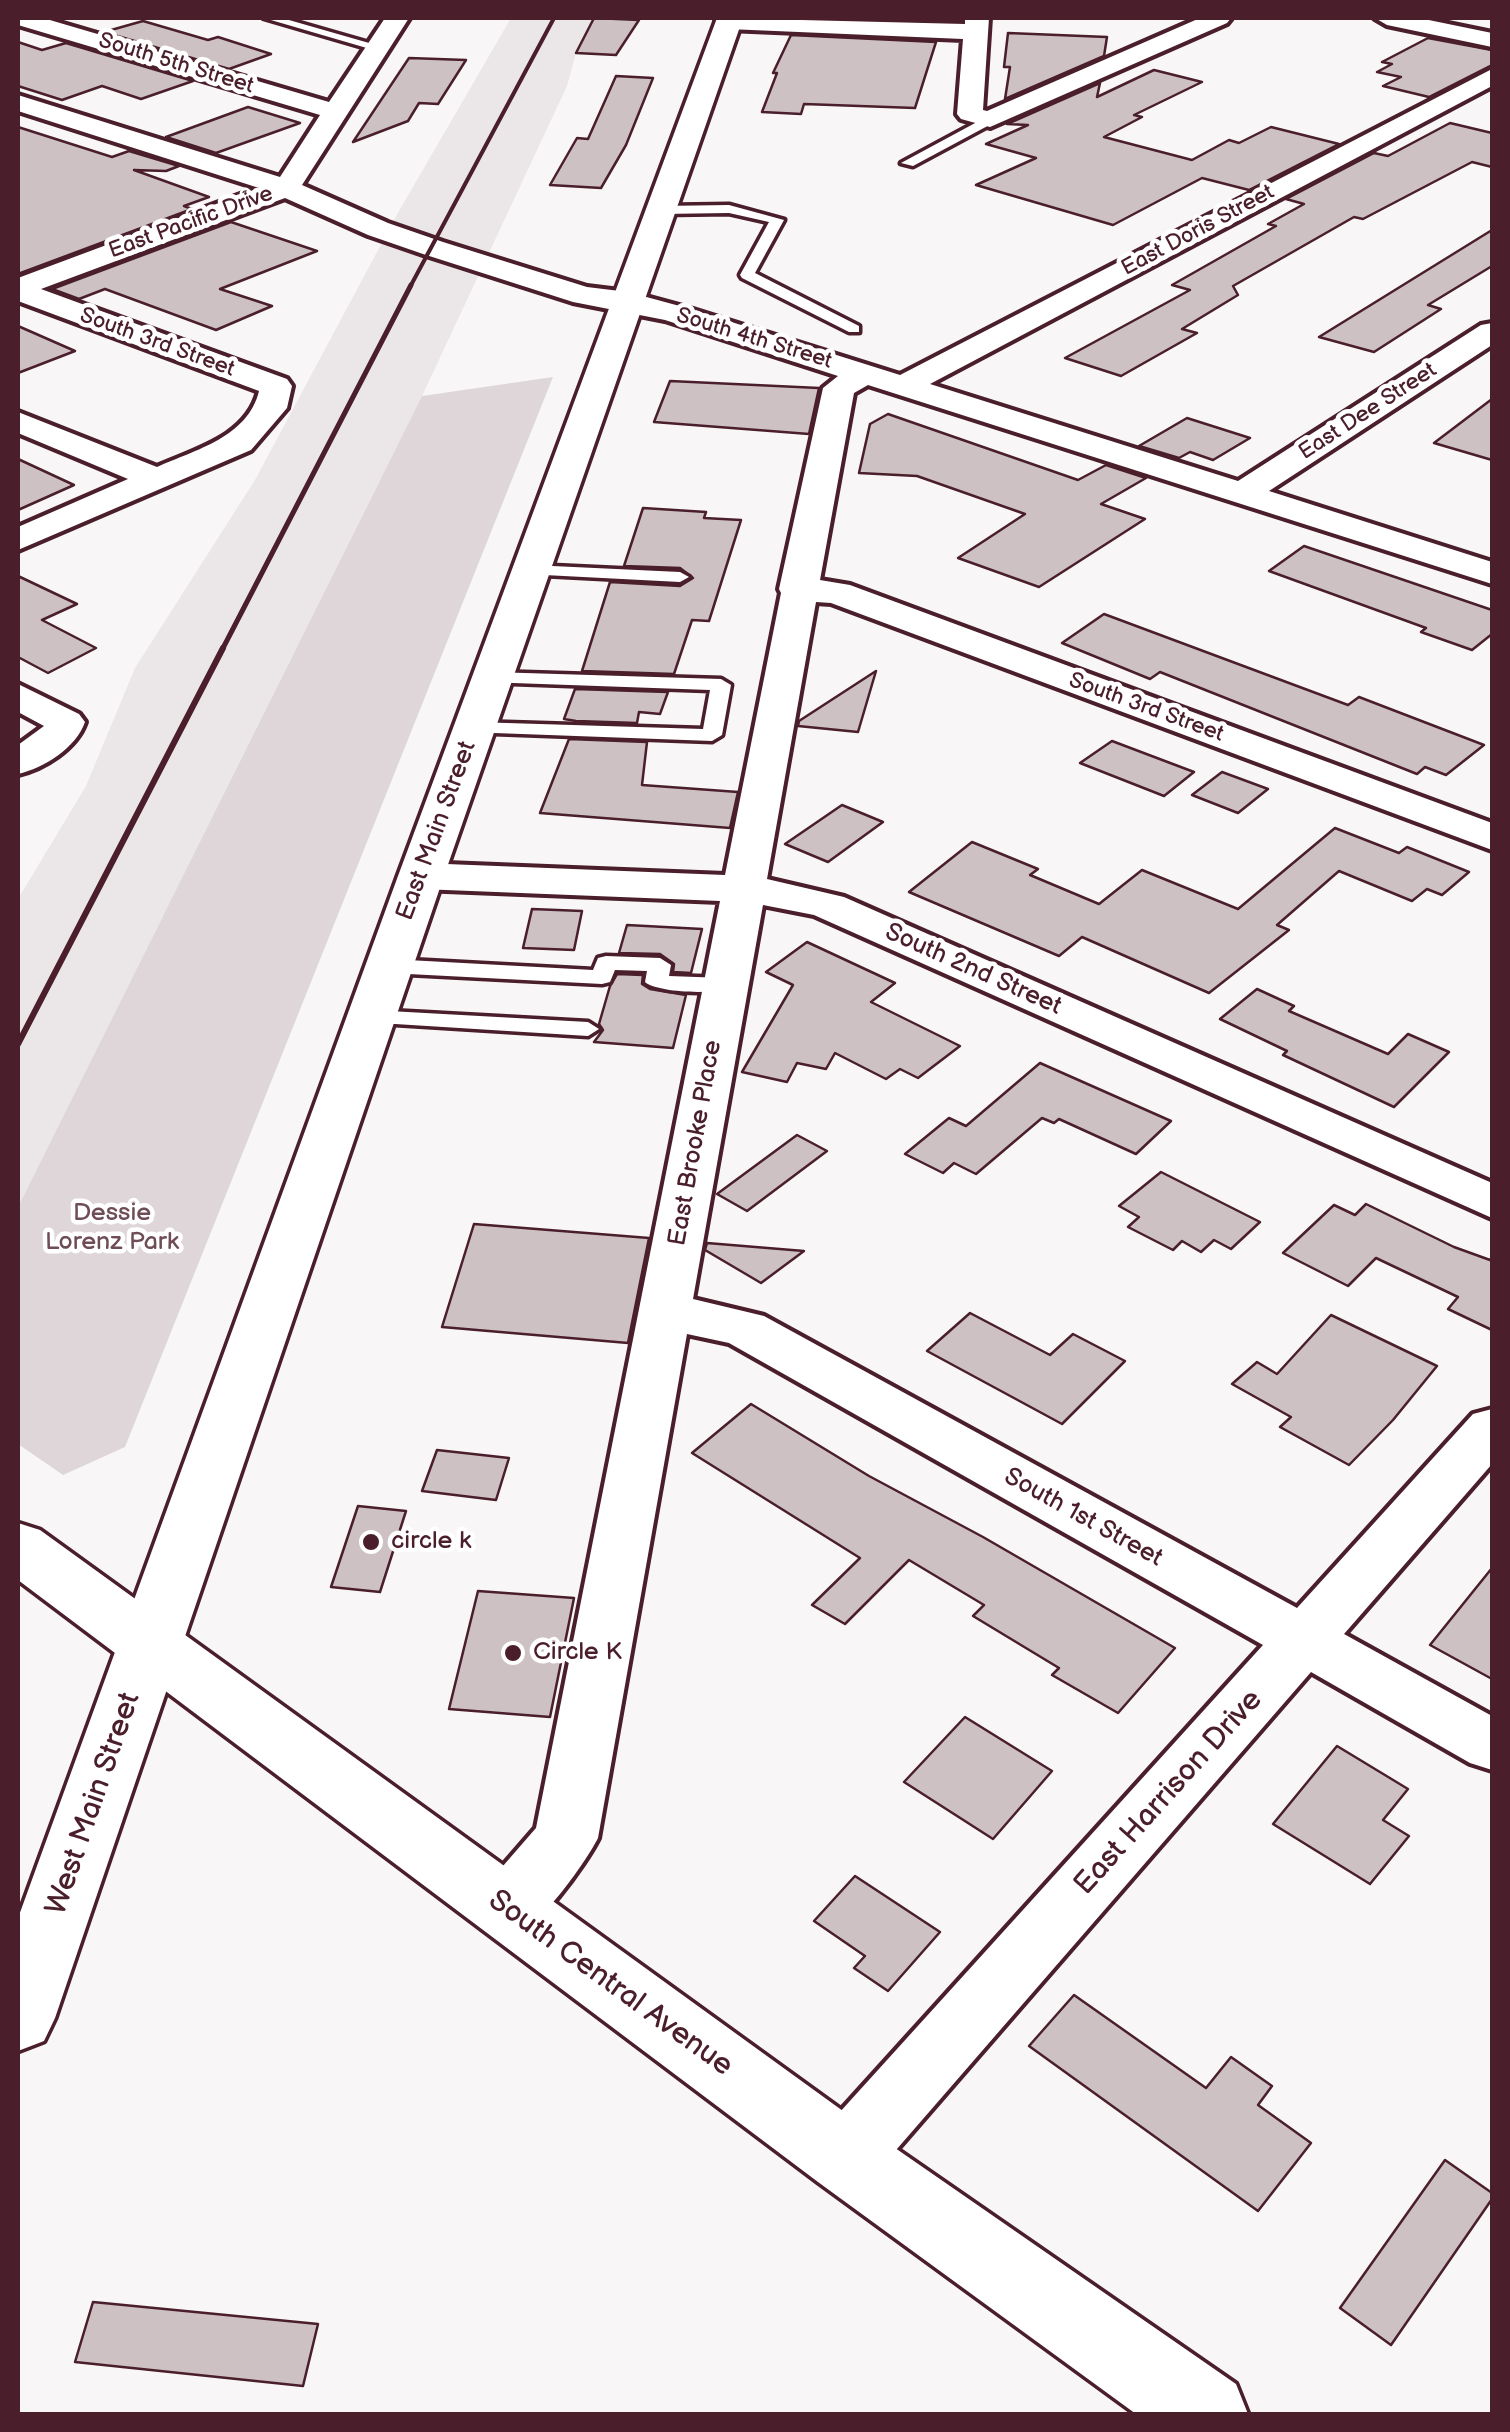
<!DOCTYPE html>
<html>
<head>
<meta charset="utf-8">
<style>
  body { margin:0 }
  #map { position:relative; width:1510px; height:2432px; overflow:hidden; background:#f8f6f7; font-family:"Balsamiq Sans",sans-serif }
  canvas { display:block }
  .frame { position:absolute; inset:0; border:20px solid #4a1f2b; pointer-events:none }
</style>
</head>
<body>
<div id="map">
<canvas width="1510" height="2432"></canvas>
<div class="frame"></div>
</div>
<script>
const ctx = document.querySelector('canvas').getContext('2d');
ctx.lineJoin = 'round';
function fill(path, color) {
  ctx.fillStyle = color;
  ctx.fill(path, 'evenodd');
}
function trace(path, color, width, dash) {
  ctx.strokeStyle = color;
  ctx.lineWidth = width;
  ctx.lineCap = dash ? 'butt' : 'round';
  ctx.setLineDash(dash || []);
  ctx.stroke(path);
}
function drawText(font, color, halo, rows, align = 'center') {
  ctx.font = font + ' "Balsamiq Sans",sans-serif';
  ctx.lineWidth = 9;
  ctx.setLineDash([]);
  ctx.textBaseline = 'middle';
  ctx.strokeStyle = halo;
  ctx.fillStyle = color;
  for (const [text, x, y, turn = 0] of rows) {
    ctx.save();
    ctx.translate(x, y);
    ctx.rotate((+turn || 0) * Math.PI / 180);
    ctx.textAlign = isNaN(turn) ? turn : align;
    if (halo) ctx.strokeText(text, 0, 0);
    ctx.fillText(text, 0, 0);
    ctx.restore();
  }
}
const built = new Path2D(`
  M511,18H594L576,53L567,86L422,396L18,1207V899L86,786L135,668L255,480L399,211Z`);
const green = new Path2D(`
  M553,377L125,1447L63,1475L18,1444V1207L422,396Z`);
const building = new Path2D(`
  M594,18L639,20L616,55L576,53Z
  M143,21L208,40L218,37L271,54L229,69L104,32Z
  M1008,33L1107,37L1104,56L1005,99L1010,67H1004Z
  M791,35L936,42L915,108L804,104L801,114L762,112L777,73H773Z
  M1428,38L1492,50V65L1429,97L1383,86L1401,77L1377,72L1392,64L1382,62Z
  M18,42L42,50L66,43L193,81L141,99L102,86L62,100L18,86Z
  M409,58L466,60L438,104L419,103L408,121L353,142Z
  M1154,70L1202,82L1134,115L1142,117L1104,137L1192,160L1229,140L1239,143L1271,127L1339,144L1249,190L1202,178L1113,225L976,185L1036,158L986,144L1028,125L1007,124L1100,83L1097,97Z
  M616,76L653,78L626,145L601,188L550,185L577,138L588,139Z
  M248,107L300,123L216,153L166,137Z
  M1450,123L1492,133V167L1472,162L1363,219L1354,217L1233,286L1238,295L1182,329L1197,333L1121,376L1065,358L1190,290L1172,285L1276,226L1268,224L1304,204L1286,199L1374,153L1388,156Z
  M18,127L112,157L129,151L179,166L166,171L134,170L209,197L184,206L192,209L18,274Z
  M231,222L317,251L220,289L272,306L216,330L105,289L79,299L52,289Z
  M1492,230V266L1428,305L1441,309L1374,352L1319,337Z
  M18,326L75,351L18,373Z
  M670,381L819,388L809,434L654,422Z
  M1492,399V460L1434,443Z
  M888,414L1078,480L1106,465L1146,478L1101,504L1145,519L1039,587L958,558L1025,514L917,476L859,473L870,424Z
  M1187,418L1250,438L1213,460L1190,452L1179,458L1139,446Z
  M18,459L74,485L18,510Z
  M643,508L706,512L704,518L741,520L709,621L692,620L674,674L582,671L610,582L680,586L693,578L680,568L624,566Z
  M1304,546L1492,610V634L1472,650L1421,632L1426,628L1269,571Z
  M18,576L77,604L42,620L96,648L48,673L18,657Z
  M1104,614L1348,705L1359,697L1484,745L1446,775L1425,767L1417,774L1160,672L1150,679L1062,643Z
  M876,671L858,732L798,726L799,721Z
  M575,689L668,692L660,714L639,712L637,723L576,721L564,719Z
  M569,739L647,742L642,785L738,792L730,828L540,813Z
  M1112,741L1194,772L1164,796L1080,763Z
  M1222,772L1268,789L1238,813L1192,795Z
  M842,805L883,822L828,862L785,844Z
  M1335,828L1399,853L1407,847L1469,872L1442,895L1427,889L1412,901L1339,871L1277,925L1289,930L1209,993L1082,937L1059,956L909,892L972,842L1038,869L1030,875L1099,904L1142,870L1238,909Z
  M532,909L582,911L574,950L523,948Z
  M627,925L702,929L691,973L673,972L674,964L660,954L619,953Z
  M807,942L895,983L871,1002L960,1046L918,1078L900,1069L886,1079L835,1053L826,1069L797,1063L787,1082L742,1072L793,985L766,972Z
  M617,974L643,975L642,984L650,989L686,995L673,1048L594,1042L603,1030L599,1024L610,986Z
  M1257,989L1294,1006L1289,1011L1388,1054L1408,1034L1449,1052L1394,1107L1283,1055L1287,1051L1220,1019Z
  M1040,1063L1171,1121L1136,1154L1059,1119L1054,1123L1042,1118L976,1174L954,1163L943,1173L905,1154L949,1118L966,1126Z
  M797,1135L827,1151L747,1211L717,1194Z
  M1161,1172L1260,1222L1231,1249L1214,1240L1201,1252L1182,1241L1173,1250L1128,1227L1139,1217L1119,1206Z
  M1366,1204L1454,1247L1490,1260L1492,1257V1330L1448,1309L1458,1297L1376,1258L1348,1286L1283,1253L1334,1205L1355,1215Z
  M474,1224L649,1238L628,1343L442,1327Z
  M707,1243L804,1251L761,1283L705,1250Z
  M970,1313L1050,1355L1073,1334L1125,1361L1062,1424L927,1351Z
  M1331,1315L1437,1366L1393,1420L1349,1465L1280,1427L1291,1417L1232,1384L1257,1362L1277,1374Z
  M751,1404L869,1476L983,1537L1175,1648L1118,1713L1052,1675L1059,1668L973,1616L984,1605L909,1560L845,1624L812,1605L860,1558L692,1453Z
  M437,1450L509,1458L496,1500L422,1491Z
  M358,1506L406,1511L380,1592L331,1587Z
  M1492,1568V1679L1430,1645Z
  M478,1591L574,1598L550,1717L449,1709Z
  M965,1717L1052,1771L993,1839L904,1782Z
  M1337,1746L1408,1789L1383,1820L1409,1836L1370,1884L1273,1824Z
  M855,1876L940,1932L888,1991L854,1968L865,1956L814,1921Z
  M1074,1995L1206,2088L1231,2057L1272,2086L1258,2105L1311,2143L1258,2211L1029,2046Z
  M1445,2160L1492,2193V2199L1391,2345L1340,2308Z
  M93,2302L318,2324L303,2386L75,2362Z`);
const service = new Path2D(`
  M264,18H282L383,47L377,51Z
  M990,115L996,119L995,122L913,166L901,163Z
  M729,205L784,220L755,273L859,326V332H849L742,278L740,275L769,222L729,213L661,214L654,210L661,206Z
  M531,565L680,572L689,577L680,582L525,574V566Z
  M492,672L721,679L731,685L722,735L712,741L467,732V724L474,722L703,729L710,690L485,682L482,678Z
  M606,956L660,958L671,965L669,976L724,978L735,985C723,996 657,993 645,982L647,971L615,970L610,982L602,984L389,973L378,966L389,959L593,970L598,958Z
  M371,1010L588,1022L599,1029L588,1036L363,1022L360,1017Z`);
const minor = new Path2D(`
  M18,18H43L329,102L385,18H409L302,185L388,223L443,242L587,287L628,292L687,308L900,375L1492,69V86L930,384L1238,481L1481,325L1492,323V345L1269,491L1492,562V584L868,385L854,393L820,580L850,585L1492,823V850L831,603L816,602L767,879L844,897L1492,1183V1218L814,915L763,905L693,1299L764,1316L1297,1608L1473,1414L1492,1409V1464L1344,1634L1492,1716V1770L1470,1763L1311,1672L870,2180L845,2190L820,2180L810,2157L820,2134L1263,1645L729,1343L687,1334L598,1838C586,1862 534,1937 506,1937C500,1937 489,1931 483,1929L473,1909L483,1889L536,1828L720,901L421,889L406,885L400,876L406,867L421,863L725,875L781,593L779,589L823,388L838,376L665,320L573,302L423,254L368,235L285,198L41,289L287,379L292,386L287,408L251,450L18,550V527L128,479L18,433V412L157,467C195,450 248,437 259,391L18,301V278L259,188L18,111V95L280,177L320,115L18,25Z
  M719,18L965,24V18H989L983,110L987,111L1200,18H1231L1227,23L990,127L961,119L957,114L963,39L728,29L720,27L716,22Z
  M1375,18H1419L1492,33V47L1387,25Z
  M18,684L79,714L85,722C76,748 44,768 18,774V745L44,726L18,712Z`);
const tertiary = new Path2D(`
  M18,1523L40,1530L872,2132L1236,2384L1248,2414H1136L818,2182L18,1580Z`);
const primary = new Path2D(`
  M717,18H743L444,876L55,2018L44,2041L18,2051V1918L398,876Z`);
const railFar2 = new Path2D(`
  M410,287L554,18`);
const railFar1 = new Path2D(`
  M222,650L411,285`);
const rail = new Path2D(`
  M18,1044L223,648`);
const markers = [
  [371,1542,10,"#4a1f2b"],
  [513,1653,10,"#4a1f2b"]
];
const farStreetnames = [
  ["South 5th Street",176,64,17],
  ["East Pacific Drive",191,223,-20],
  ["East Doris Street",1198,231,-28],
  ["South 4th Street",754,339,17],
  ["South 3rd Street",157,343,20],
  ["East Dee Street",1368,412,-33],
  ["South 3rd Street",1146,708,20]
];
const streetNames = [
  ["East Main Street",437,831,-70],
  ["South 2nd Street",973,970,24],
  ["East Brooke Place",696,1143,-80],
  ["South 1st Street",1083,1518,29]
];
const parkNames = [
  ["Dessie",112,1214],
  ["Lorenz Park",112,1243]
];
const poiNames = [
  ["circle k",391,1542],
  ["Circle K",533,1653]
];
const nearStreetnames = [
  ["East Harrison Drive",1169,1793,-48],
  ["West Main Street",94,1804,-71],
  ["South Central Avenue",610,1984,36]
];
fill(built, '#ebe6e8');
fill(green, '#ded6d9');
fill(building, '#cdc1c4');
trace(building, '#4a1f2b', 2.5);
trace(service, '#4a1f2b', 7);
trace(minor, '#4a1f2b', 8);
trace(tertiary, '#4a1f2b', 7);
trace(primary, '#4a1f2b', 7);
fill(service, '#fff');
fill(minor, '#fff');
fill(tertiary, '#fff');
fill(primary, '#fff');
trace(railFar2, '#4a1f2b', 4);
trace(railFar1, '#4a1f2b', 5);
trace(rail, '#4a1f2b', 6);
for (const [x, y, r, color] of markers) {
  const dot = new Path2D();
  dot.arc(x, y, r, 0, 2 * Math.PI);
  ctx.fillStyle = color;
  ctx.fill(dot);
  trace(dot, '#fff', 4);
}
drawText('22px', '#4a1f2b', '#fff', farStreetnames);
drawText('25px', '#4a1f2b', '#fff', streetNames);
drawText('25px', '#6f4d56', '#fff', parkNames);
drawText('25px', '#4a1f2b', '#fff', poiNames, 'left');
drawText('30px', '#4a1f2b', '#fff', nearStreetnames);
</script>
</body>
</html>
